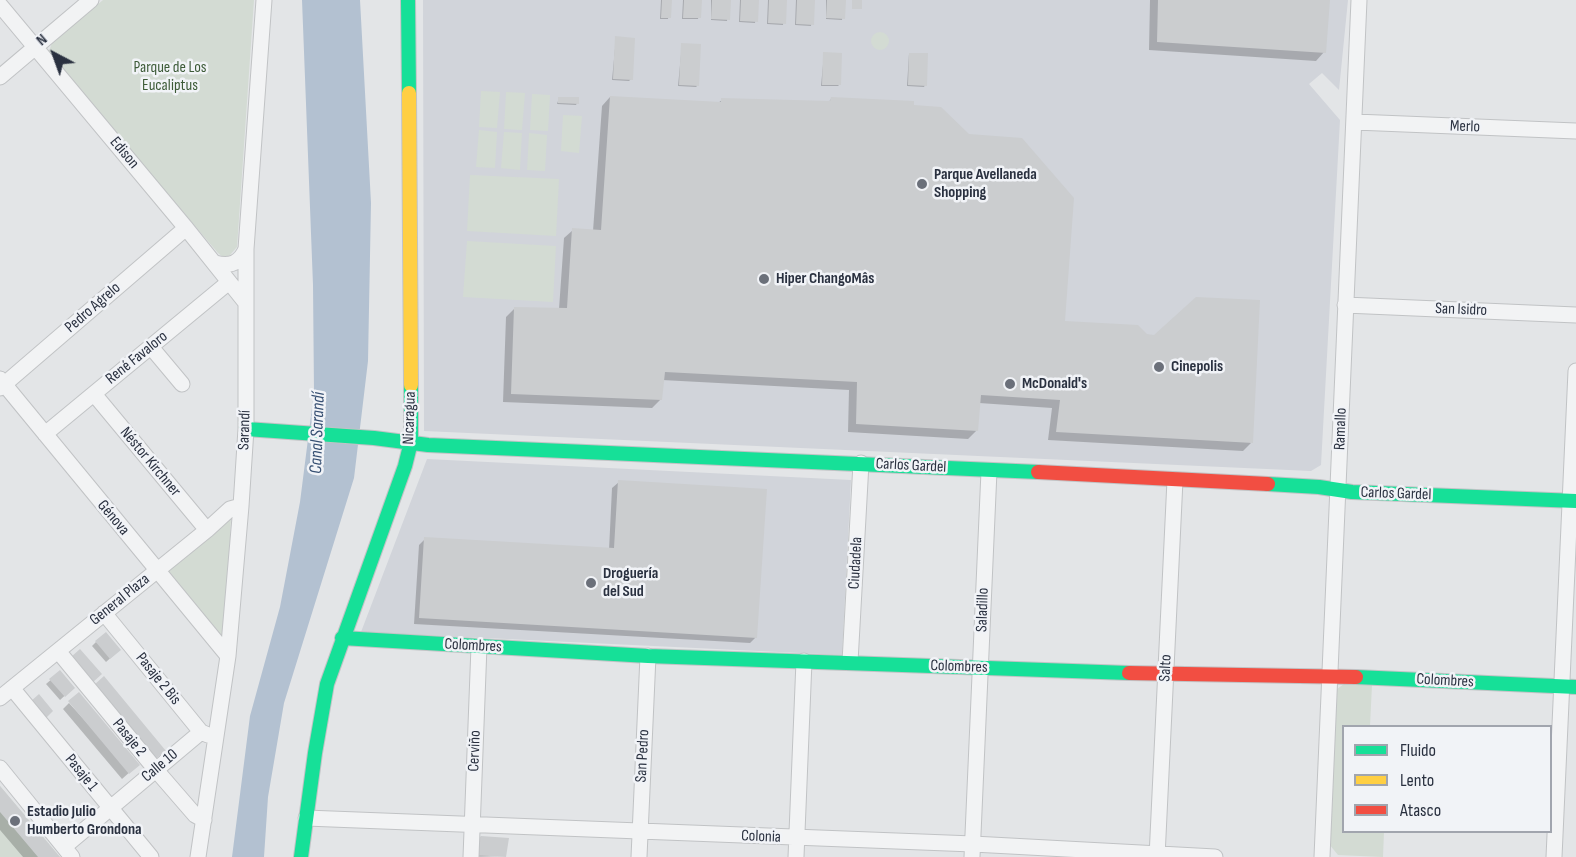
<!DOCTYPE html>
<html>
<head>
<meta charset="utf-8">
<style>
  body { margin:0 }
  #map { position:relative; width:1576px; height:857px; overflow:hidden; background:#e3e5e7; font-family:"Sofia Sans Condensed",sans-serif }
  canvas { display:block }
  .legend { position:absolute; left:1342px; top:725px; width:210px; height:108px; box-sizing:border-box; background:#f1f3f7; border:2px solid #a1a5ae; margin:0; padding:8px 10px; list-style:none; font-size:18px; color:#2a3140 }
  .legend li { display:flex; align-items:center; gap:12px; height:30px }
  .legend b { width:30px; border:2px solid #a1a5ae }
  .north { position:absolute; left:24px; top:24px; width:60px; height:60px; -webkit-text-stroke:4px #f1f3f7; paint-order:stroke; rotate:319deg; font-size:16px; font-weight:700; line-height:24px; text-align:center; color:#2a3140 }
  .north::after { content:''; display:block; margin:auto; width:21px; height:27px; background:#2a3140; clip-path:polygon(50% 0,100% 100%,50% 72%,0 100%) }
</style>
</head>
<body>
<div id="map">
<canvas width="1576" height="857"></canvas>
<ul class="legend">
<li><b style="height:8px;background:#16e098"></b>Fluido</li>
<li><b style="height:8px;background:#ffcf43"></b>Lento</li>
<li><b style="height:8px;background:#f24e42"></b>Atasco</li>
</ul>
<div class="north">N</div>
</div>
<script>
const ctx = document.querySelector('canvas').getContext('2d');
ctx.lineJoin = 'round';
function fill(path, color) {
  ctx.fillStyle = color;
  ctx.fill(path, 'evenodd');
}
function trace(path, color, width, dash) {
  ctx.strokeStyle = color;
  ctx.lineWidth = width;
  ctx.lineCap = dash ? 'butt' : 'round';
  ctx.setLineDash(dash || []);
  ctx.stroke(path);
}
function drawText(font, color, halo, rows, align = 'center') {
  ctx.font = font + ' "Sofia Sans Condensed",sans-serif';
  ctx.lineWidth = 5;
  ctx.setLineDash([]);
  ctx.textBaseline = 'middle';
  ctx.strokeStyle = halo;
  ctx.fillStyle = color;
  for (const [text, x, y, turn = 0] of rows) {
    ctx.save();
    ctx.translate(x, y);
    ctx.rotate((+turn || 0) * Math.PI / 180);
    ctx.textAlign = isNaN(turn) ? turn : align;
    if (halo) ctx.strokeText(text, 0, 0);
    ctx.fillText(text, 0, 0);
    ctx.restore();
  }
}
const built = new Path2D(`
  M423,0H1348L1339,90L1322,73L1309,84L1340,120L1321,465L1311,471L424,431Z
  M427,459L851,480L842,655L361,632Z`);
const green = new Path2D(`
  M103,0H254L237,247L230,255L224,258L218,253L48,54L52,43Z
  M871 41a9 9 0 1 1 18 0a9 9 0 1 1-18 0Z
  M481,91L500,92L497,128L479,127Z
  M506,92L525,93L522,130L504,129Z
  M532,94L550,95L548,131L530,130Z
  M563,115L582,116L579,153L561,151Z
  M479,130L497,132L495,168L476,167Z
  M504,132L522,133L520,170L501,168Z
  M529,133L547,135L545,171L527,170Z
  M470,175L559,179L556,236L467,231Z
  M467,241L556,246L553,302L463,297Z
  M231,518L226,629L222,635L218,634L168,573L169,567Z
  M1344,684L1372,685L1370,726H1344V832H1384L1383,857L1338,855L1329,844L1337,689Z
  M0,786L60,857H0Z`);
const water = new Path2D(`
  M302,0H360L371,203L368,361L354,478L284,703L268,797L264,857H232L250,716L280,607L300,502L314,392L313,285Z`);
const shadow = new Path2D(`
  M661,0H670L668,19H660Z
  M683,0H701L698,19H682Z
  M711,0H729L727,21L711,20Z
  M740,0H758L755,23L739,22Z
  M768,0H785L783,25L767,24Z
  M796,0H814L811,26L795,25Z
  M826,0H844L842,20L826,19Z
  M1150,0H1328L1324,52L1316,61L1149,50Z
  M616,38L631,79L629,81L612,80Z
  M682,44L697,86L696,87L678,86Z
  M824,54L840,84L838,86H821Z
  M909,54L925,85L924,87L907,86Z
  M610,97L718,103L722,100L828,103L831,99L1064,322L1251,443L1243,451L1048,440L1052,408L979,403L977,430L968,439L848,432L849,390L662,380L661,399L652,408L503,402L506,317L515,308L559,309L564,238L573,230L593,231L602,106Z
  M559,98L577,103L576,105L557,104Z
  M619,482L756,637L750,643L414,624L419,545L425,539L609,550L612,488Z
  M96,642L115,654L106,662L92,646Z
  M60,672L73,688L60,700L46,684Z
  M69,703L131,771L122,779L63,709Z
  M0,788L58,857H23L0,830Z
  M471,847L505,856L471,857Z`);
const building = new Path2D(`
  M662,0H672L671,18H661Z
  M684,0H702L701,18H683Z
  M712,0H731L730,20L711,19Z
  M741,0H759L758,22L740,21Z
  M769,0H787L786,24L768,23Z
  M797,0H815L814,25L796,24Z
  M827,0H846L845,19L826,18Z
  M852,0H862V9H852Z
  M1158,0H1330L1326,53L1157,42Z
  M615,36L635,38L633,80L613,79Z
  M681,43L701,44L699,86L679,85Z
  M823,52L842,53L841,85H822Z
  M909,53H928L927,86L908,85Z
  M610,96L721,102V98L830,101L831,97L914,101V105L941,107L969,134L1022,138L1074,198L1065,321L1138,325L1147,334L1154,335L1196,297L1260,300L1253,443L1056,432L1060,400L981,395L978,431L856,424L857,382L665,372L662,400L511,394L514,307L567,308L572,228L601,230Z
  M558,97H579V104L558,103Z
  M618,480L767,489L757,638L419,618L424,537L614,548Z
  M106,632L121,650L110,659L95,641Z
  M80,649L102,674L92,683L71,657Z
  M60,670L75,688L65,697L49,679Z
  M104,676L166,751L155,759L94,685Z
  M79,692L140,765L129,774L68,701Z
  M39,694L53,711L45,719L30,702Z
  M0,786L60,857H38L0,812Z
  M481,836L509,838L506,857L474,855L475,842Z`);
const street = new Path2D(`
  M0,5L186,228L246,303
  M0,77L91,0
  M1355,122L1576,131
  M215,263C230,267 240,263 246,249
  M1345,305L1576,315
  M151,347L182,384
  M0,379L228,656
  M0,388L186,228
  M94,394L207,530
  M45,434L229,282
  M104,613L201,732L208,735
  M58,651L156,770L195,815L204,820
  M850,662L861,463
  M12,688L151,857
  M0,698L207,530L230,509L241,506
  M0,768L72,857
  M306,818L973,844L1215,857
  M64,847L201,732
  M198,857L228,656L241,506L246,429V249L264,0
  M471,857L479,646
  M639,857L648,656
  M796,857L804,661
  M972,857L989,471
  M1157,857L1175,480
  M1322,857L1359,0
  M1554,857L1576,371`);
const fast = new Path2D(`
  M408,0L409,93
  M246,429L374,438L428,445L1038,472
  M1268,484L1319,487L1352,492L1576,501
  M342,638L648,656L1129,673
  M1356,677L1576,687
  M301,857L315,753L327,684L405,466L411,442V385`);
const slow = new Path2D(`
  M409,93L411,385`);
const jam = new Path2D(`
  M1038,472L1268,484
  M1129,673L1356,677`);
const markers = [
  [922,184,6,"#6b707a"],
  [764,279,6,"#6b707a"],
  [1159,367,6,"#6b707a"],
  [1010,384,6,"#6b707a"],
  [591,583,6,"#6b707a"],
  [15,821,6,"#6b707a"]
];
const parkNames = [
  ["Parque de Los",170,68],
  ["Eucaliptus",170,86]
];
const streetNames = [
  ["Merlo",1465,127,2],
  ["Edison",124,153,50],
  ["Pedro Agrelo",93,308,-41],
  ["San Isidro",1461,310,2],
  ["René Favaloro",137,358,-39],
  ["Nicaragua",410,418,-88],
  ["Ramallo",1341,429,-88],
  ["Sarandí",245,430,-88],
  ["Néstor Kirchner",150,462,50],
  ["Carlos Gardel",911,466,3],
  ["Carlos Gardel",1396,494,2],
  ["Génova",113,518,50],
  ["Ciudadela",856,563,-87],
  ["General Plaza",120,600,-39],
  ["Saladillo",983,610,-88],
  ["Colombres",473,646,3],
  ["Colombres",959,667,2],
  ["Salto",1166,668,-87],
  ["Pasaje 2 Bis",158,679,51],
  ["Colombres",1445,681,3],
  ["Pasaje 2",129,738,51],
  ["Cerviño",475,751,-88],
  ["San Pedro",643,756,-87],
  ["Calle 10",160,766,-40],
  ["Pasaje 1",81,773,51],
  ["Colonia",761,837,2]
];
const poiNames = [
  ["Parque Avellaneda",934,175],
  ["Shopping",934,193],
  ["Hiper ChangoMâs",776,279],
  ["Cinepolis",1171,367],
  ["McDonald's",1022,384],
  ["Droguería",603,574],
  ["del Sud",603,592],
  ["Estadio Julio",27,812],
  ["Humberto Grondona",27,830]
];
const waterNames = [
  ["Canal Sarandí",318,433,-88]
];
fill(built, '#d1d4da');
fill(green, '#d3dbd3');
fill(water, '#b3c1d1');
fill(shadow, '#0003');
fill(building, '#cbcdcf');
trace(street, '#c1c3c5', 17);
trace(fast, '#c1c3c5', 16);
trace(slow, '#c1c3c5', 16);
trace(jam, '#c1c3c5', 16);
trace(street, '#f2f3f4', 15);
trace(fast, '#16e098', 14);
trace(slow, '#ffcf43', 14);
trace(jam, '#f24e42', 14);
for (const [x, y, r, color] of markers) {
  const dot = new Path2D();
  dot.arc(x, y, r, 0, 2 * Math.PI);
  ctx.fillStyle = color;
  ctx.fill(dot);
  trace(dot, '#f1f3f7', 2);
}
drawText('16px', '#3d5b38', '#f1f3f7', parkNames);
drawText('16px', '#2a3140', '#f1f3f7', streetNames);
drawText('bold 16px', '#2a3140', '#f1f3f7', poiNames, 'left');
drawText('italic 18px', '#364f72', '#f1f3f7', waterNames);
</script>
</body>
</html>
